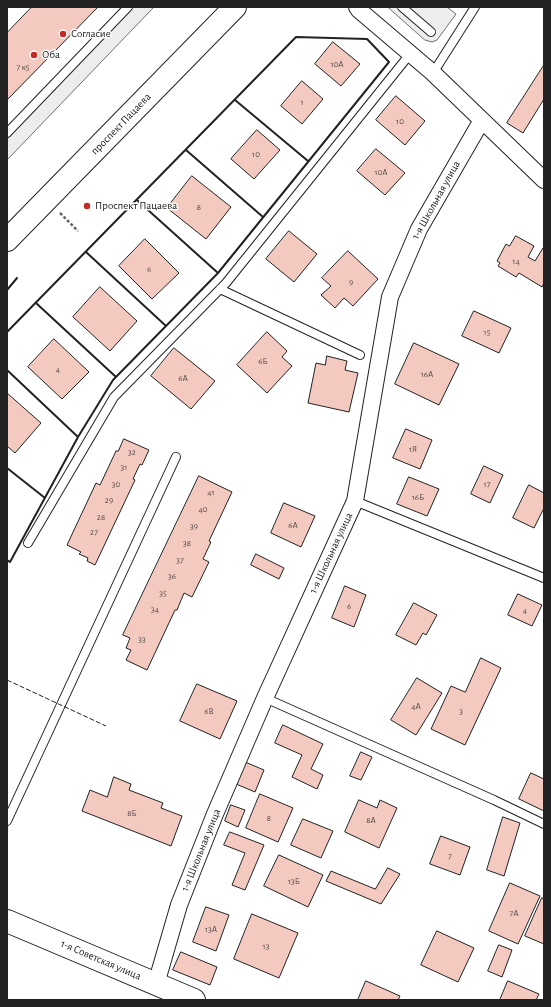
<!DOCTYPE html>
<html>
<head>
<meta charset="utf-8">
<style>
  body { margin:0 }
  #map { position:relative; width:551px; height:1007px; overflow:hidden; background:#fff; font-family:"Alegreya Sans",sans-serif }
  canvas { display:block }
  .frame { position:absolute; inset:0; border:8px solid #222; pointer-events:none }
</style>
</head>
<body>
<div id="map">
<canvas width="551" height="1007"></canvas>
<div class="frame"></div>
</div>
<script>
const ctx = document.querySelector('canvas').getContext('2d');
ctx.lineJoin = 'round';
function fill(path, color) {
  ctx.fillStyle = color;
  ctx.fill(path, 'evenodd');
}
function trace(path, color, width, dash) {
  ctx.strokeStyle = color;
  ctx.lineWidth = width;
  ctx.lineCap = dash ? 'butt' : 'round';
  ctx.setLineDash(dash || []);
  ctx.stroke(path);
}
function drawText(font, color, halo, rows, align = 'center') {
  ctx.font = font + ' "Alegreya Sans",sans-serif';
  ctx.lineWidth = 3;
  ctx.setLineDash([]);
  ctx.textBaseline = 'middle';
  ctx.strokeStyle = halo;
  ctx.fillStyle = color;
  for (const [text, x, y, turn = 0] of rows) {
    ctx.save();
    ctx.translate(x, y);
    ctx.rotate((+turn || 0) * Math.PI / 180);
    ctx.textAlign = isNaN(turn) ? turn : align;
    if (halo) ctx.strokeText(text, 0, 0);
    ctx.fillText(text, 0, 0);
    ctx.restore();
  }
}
const parking = new Path2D(`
  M133,7H154L7,160V139Z
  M388,7H447L456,14L437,40L432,42L425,40Z`);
const building = new Path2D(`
  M32,7H98L7,100V33Z
  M333,42L360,64L341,86L315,64Z
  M544,65V99L523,133L507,123Z
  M302,81L323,99L302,124L281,106Z
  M396,96L425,121L405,145L376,120Z
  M257,130L280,150L254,179L231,159Z
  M376,149L405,173L385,195L357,171Z
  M192,176L231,207L206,239L167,208Z
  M289,231L317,254L294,282L266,259Z
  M516,236L534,246L528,257L535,261L543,248L544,249V283L542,287L519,273L516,277L498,266L500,263L497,261L506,244L509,246Z
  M145,239L179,273L152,299L119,266Z
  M348,251L378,279L353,306L344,298L335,308L321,295L331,286L322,278Z
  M100,287L137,321L110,351L73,317Z
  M474,311L511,328L499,353L462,336Z
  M267,332L287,351L282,357L292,366L267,393L237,365Z
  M54,339L89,372L62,399L28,367Z
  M414,343L459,364L439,405L395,384Z
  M174,348L215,381L191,409L151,376Z
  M327,356L347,361L345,370L358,373L349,412L308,403L316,363L325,365Z
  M7,393L41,423L15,453L7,446Z
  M406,429L432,440L420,469L393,458Z
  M124,439L149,450L142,465L140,464L133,479L135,480L95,565L87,561L88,558L79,554L81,552L67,545L96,483L100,485L116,451H118Z
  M484,466L503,475L490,503L471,494Z
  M199,476L232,492L209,541L211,542L203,559L209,562L192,597L184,593L177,610H175L147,670L126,660L131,650L126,648L130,638L123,635Z
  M409,477L439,489L427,516L397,504Z
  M529,485L544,493V508L534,528L513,518Z
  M284,503L315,516L301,547L271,533Z
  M256,554L284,568L279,579L251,565Z
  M345,586L366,595L354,627L332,618Z
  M518,594L542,605L532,626L508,615Z
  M414,603L437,615L426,635L423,633L416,645L396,635Z
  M481,658L501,668L465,745L431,729L451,686L465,692Z
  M417,678L442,693L416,735L391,720Z
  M197,684L237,701L220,739L180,721Z
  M283,725L323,744L311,769L323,775L317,789L292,777L302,755L275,743Z
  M361,752L372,757L361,780L350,776Z
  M245,762L264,770L255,792L236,784Z
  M531,773L544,779V811L519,799Z
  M114,777L131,784L129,790L163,803L161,808L182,816L171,846L82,811L90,790L107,797Z
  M260,794L293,808L278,842L246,828Z
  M359,800L377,808L380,800L397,808L379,848L345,832Z
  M231,805L245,810L238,827L225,821Z
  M503,817L520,823L504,876L487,870Z
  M303,819L333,831L321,858L291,845Z
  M230,832L264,845L245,890L232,885L245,853L224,845Z
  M441,836L470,847L460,875L430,864Z
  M279,855L323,875L308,907L264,886Z
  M388,868L400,874L381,904L326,881L331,871L375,889Z
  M510,883L540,896L518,944L489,931Z
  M542,898L544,899V944L525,936Z
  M206,907L229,915L216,951L193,942Z
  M252,914L298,933L279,978L234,959Z
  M437,931L474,948L458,982L421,965Z
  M499,945L512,950L502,977L488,971Z
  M181,952L217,967L210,985L173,970Z
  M366,981L400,996L398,1000H358Z
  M508,981L539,994L536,1000H500Z`);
const path = new Path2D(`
  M60,213L78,231`);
const lane = new Path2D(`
  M402,7L431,32
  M433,73L475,7
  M7,133L128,7
  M220,289L360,355
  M355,501L544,578
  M28,543L114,397L226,283L410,54
  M265,698L494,800L544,824
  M7,821L176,457`);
const street = new Path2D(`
  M357,7L359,10L433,73L544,180
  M156,984L179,905L215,814L265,698L355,501L390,297L419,229L482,120`);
const secondary = new Path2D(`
  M7,240L235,7
  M7,921L194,1000`);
const fence = new Path2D(`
  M7,680L106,726`);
const wall = new Path2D(`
  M235,100L308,161
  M186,150L263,217
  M138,201L218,273
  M86,252L166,326
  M7,290L17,278
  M36,303L116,377
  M7,332L296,37L367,39L389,62L218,273L113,380L78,437L10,562L7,560
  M7,370L78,437
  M7,468L45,498`);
const markers = [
  [63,34,4,"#c62828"],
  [34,55,4,"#c62828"],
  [87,206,4,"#c62828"]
];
const numberNames = [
  ["10А",337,64],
  ["7 к5",23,67],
  ["1",302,102],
  ["10",400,121],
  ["10",256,154],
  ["10А",381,172],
  ["8",199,207],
  ["14",516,261],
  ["6",149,269],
  ["9",351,282],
  ["15",487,332],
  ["6Б",263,361],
  ["4",58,369],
  ["16А",427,374],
  ["6А",183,378],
  ["1Я",413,449],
  ["32",132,452],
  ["31",124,467],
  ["30",116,484],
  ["17",487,484],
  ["41",211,492],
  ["16Б",418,497],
  ["29",109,500],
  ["40",203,509],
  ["28",101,517],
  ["6А",293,525],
  ["39",194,526],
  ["27",94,532],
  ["38",187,543],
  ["37",180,560],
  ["36",172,576],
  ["35",163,593],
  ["6",349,606],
  ["34",155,609],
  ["4",525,610],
  ["33",142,639],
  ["4А",416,706],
  ["6В",209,711],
  ["3",461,711],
  ["8Б",132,813],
  ["8",269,818],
  ["8А",371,820],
  ["7",450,856],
  ["13Б",294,881],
  ["7А",514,913],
  ["13А",211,929],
  ["13",266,946]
];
const poiNames = [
  ["Согласие",71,34],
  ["Оба",42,55],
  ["Проспект Пацаева",95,206]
];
const streetNames = [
  ["проспект Пацаева",121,124,-46],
  ["1-я Школьная улица",436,200,-61],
  ["1-я Школьная улица",331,553,-65],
  ["1-я Школьная улица",201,850,-68],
  ["1-я Советская улица",101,960,23]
];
fill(parking, '#ededed');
trace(parking, '#6f6f6f', 1);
fill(building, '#f3c9c0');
trace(building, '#222', 1);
trace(lane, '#222', 10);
trace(street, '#222', 18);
trace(secondary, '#222', 24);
trace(path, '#646464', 2.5, [3, 2]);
trace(lane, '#fff', 8);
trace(street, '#fff', 16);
trace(secondary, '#fff', 22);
trace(fence, '#222', 1, [5, 2]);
trace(wall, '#222', 2);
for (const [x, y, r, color] of markers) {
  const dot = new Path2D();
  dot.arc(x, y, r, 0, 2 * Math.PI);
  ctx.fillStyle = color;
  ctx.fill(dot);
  trace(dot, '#fff', 1.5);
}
drawText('9px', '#564c4a', null, numberNames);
drawText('11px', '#222', '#fff', poiNames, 'left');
drawText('11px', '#222', '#fff', streetNames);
</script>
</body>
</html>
